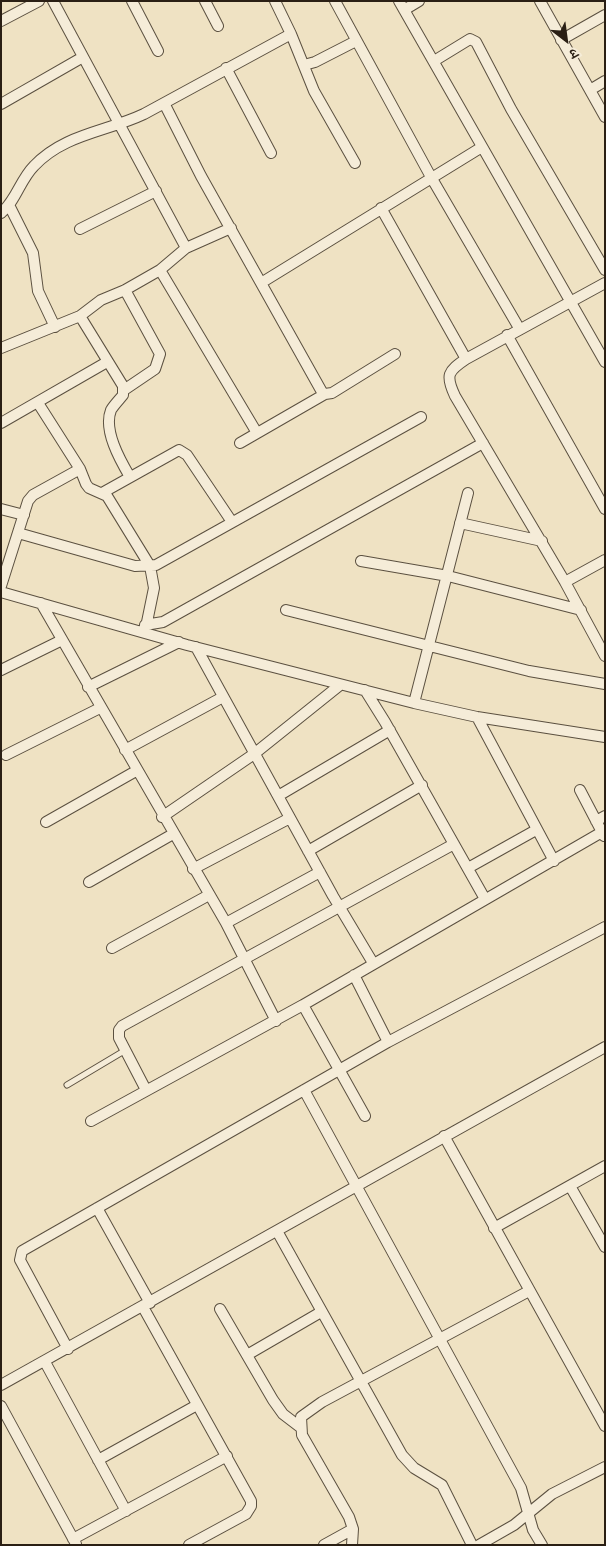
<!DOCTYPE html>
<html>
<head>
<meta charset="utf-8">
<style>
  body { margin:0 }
  #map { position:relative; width:606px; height:1546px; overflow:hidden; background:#efe2c3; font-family:"IM FELL English","Noto Serif Devanagari",serif }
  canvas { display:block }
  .frame { position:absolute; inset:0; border:2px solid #2a1f14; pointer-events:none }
  .north { position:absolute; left:541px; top:15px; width:50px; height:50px; -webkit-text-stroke:4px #f5ecd8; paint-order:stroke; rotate:150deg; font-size:14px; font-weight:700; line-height:20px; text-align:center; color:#2a1f14 }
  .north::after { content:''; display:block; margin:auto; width:18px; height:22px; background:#2a1f14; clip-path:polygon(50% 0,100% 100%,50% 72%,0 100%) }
</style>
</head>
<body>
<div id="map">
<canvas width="606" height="1546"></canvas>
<div class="frame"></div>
<div class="north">उ</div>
</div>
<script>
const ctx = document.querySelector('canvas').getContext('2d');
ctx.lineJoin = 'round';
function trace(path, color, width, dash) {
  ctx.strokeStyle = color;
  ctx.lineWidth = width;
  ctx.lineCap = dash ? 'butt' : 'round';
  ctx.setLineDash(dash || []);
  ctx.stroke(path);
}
const lane = new Path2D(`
  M67,1085L124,1051`);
const street = new Path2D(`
  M53,1L186,248
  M132,1L158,51
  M205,1L218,26
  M275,1L291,34L314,91L355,163
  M335,1L431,177L519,328
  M399,1L605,362
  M540,1L605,117
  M404,10L419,1
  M1,21L39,1
  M561,40L605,15
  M434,61L470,39L476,42L511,109L605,270
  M304,65L315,62L356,41
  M226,68L271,153
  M590,90L605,81
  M164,103L201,176L322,392L325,394L332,393L395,354
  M1,104L83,57
  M9,205L33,253L38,291L55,327
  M381,208L466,359
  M1,213C16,201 20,180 34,166C64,134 106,132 144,114L291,34
  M80,229L156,191
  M160,270L257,433
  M261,283L482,147
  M605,283L466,359C448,371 445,375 455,396L565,582L605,656
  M80,316L123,386V395C119,400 114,405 111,410C103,430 120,460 130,477
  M507,335L605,509
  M1,348L80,316L101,300L125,290L160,270L186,248L231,228
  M124,390L155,369L160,354L125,290
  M38,403L80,469L86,484L89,488L107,496L150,566L154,588L147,622L143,631
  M1,423L107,362
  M240,443L325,394
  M102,493L179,450L187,455L232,522
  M1,509L24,515
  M460,523L542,541
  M18,533L135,566L156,565L421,417
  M361,561L448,576L581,610
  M565,582L605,560
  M1,586L28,501L33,495L80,469
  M1,592L187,645L414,703L477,717L605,737
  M41,603L226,923L276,1021
  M286,610L529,671L605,684
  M145,625L163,622L483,443
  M196,647L333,896L373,963
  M1,670L62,640
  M88,687L179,642
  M365,690L385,722L485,899
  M414,703L468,493
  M477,717L554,861
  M125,750L223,697
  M6,755L100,708
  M580,790L604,836
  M278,796L390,730
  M162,817L254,754L340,685
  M596,821L605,816
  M46,822L136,771
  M308,851L422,785
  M468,868L536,830
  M193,869L290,818
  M89,882L173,834
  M226,923L320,872
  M112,948L209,895
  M354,975L388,1042
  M303,1005L365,1116
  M146,1090L119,1038V1030L122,1026L454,844
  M304,1090L521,1488L533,1530L542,1545
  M91,1121L303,1005L602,832
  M444,1136L605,1426
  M570,1186L605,1247
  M97,1208L150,1303
  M494,1228L605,1166
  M277,1231L402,1455L414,1468L442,1485L472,1545
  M143,1307L251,1501V1506L246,1514L189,1545
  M220,1309L273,1400L283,1414L300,1427
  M68,1349L20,1260L22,1251L388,1042L605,927
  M247,1355L321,1312
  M45,1362L126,1511
  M1,1385L605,1047
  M1,1406L76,1544
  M98,1460L197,1405
  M73,1539L227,1456
  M324,1545L353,1529
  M352,1545L353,1529L349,1517L302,1435L301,1417L322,1402L529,1291
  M479,1545L514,1525L552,1494L605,1467`);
trace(lane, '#5b5040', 7);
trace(street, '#5b5040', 12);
trace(lane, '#f5ecd8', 5);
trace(street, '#f5ecd8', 10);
</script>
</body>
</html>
